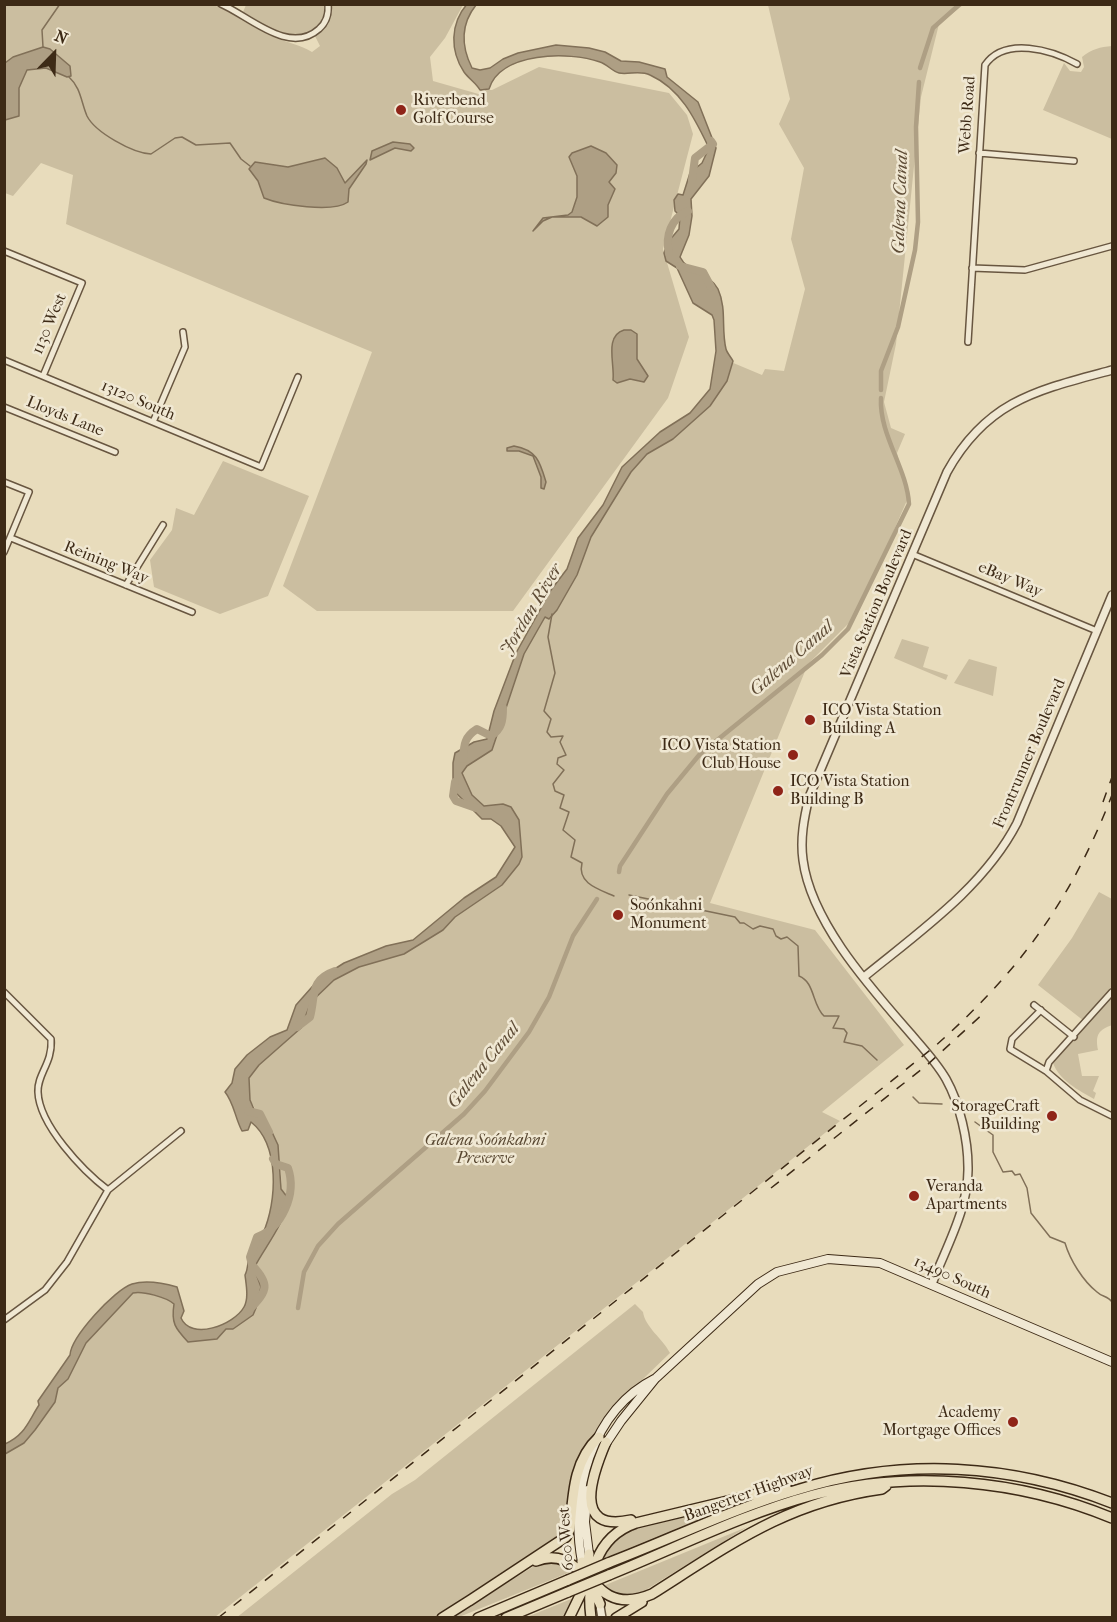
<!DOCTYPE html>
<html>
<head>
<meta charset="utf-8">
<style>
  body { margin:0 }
  #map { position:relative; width:1117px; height:1622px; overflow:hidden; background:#e8dcbc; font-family:"IM FELL French Canon",serif }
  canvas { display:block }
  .frame { position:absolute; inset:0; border:6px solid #3d2a16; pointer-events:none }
  .north { position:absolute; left:24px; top:24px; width:60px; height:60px; -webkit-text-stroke:4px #f0e8d3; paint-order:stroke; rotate:23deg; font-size:16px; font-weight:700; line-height:24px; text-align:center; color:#3d2a16 }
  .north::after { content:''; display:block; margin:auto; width:21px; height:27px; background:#3d2a16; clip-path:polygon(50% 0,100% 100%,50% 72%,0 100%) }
</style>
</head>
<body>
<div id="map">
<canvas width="1117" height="1622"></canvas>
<div class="frame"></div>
<div class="north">N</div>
</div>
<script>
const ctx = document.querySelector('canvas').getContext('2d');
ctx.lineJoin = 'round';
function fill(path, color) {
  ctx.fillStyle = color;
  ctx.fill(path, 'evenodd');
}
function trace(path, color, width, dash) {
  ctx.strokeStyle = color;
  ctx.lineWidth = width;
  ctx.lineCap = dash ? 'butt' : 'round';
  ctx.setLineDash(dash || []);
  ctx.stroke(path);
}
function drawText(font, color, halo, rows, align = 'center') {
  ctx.font = font + ' "IM FELL French Canon",serif';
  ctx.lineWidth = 5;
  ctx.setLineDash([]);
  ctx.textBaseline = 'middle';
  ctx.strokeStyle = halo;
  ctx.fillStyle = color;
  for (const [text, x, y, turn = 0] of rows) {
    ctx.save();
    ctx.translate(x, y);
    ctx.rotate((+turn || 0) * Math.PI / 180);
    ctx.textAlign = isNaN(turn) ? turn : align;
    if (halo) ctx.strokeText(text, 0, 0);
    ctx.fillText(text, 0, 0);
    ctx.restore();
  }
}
const green = new Path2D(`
  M4,5H214C236,14 255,30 276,38C289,43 300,45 312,52L320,46L315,36L281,34L243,12L246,5H463L445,38L430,57L433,81L482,95L480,90H492L539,67L669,93L687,115L693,134L663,249L689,337L668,398L513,611H317L283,586L372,352L66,224L73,175L41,163L13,196L5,193Z
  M768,5H963L939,24L921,97L896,344L884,402L891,428L905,434L897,453L908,498L857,615L808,664L710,903L815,930L904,1045L822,1112L840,1121L215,1617L5,1616V1450L22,1443L93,1328L138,1288L179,1302L177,1323L200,1337L245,1316L255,1274L254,1268L285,1193L281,1189C285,1149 257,1115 240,1082L290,1033L313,994L340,972L408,950L513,870L520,836L478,807L460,778L463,764L499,732L502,711L520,656L586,540L633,466L715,396L731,362L762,375L765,369L784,371L805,289L791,239L804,168L779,124L790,99Z
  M1112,46V139L1043,110L1064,63L1070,71L1081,72L1084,67L1082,57C1092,49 1100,47 1112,46Z
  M223,461L309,496L268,596L220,614L154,587L150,560L172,530L176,508L194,515Z
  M902,639L929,647L923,667L948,675L946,680L894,658Z
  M969,659L997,667L993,696L954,683Z
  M1099,892L1112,899V986L1084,1021L1038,985L1072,938Z
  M1110,999H1112V1025C1099,1030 1095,1034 1098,1050L1078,1054L1082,1076H1099L1093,1091L1096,1093L1094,1099C1078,1090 1059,1080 1053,1063Z
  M635,1304L643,1312C645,1327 663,1339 670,1353L616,1405L585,1448L565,1532L541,1551L452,1607L434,1617L236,1618L392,1494L415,1480Z
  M726,1507V1508L600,1560L611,1543L625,1532Z
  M747,1527L636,1596L616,1595L603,1586Z
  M554,1562L573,1571L459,1617L449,1618L536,1565Z
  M576,1597L564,1617L527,1618V1617Z`);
const water = new Path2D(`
  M467,4L476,5C461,24 461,46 472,68L480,70L490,68L503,59L518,53L556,45L589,48L605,52L621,61L639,62L665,69L667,77L698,102L716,148L709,176L691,199L692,216L689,235L680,257C688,273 709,272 718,289C727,309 721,329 726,349C727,353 731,357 733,361L727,381L710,406L673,439L647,454L631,472L591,537L577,575L557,610L549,619L545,617L524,654L492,750L467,766L462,773L472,795L484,806L503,804L511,807L519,820L522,857L519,864L502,885L455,917L443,930L404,954L359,967L334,980L311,1002L301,1028L259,1065L249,1078L250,1100L256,1114L271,1130L278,1145L281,1189L288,1198C285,1224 266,1245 254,1268L261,1287L256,1308L253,1315L233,1329H226L217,1339L188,1342C175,1328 171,1323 174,1304C166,1297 143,1291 133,1293L86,1343L68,1379L58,1388L55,1402L35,1430L24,1443L5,1454V1444C25,1435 28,1422 39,1405L38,1401L70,1355C71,1337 114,1290 132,1284C146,1280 163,1283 177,1287L184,1311L181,1318C191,1341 234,1325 244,1307C249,1298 246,1284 245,1275C249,1267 247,1260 250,1252C253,1244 260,1241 263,1233C277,1202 280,1145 251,1122L248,1130L242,1131C235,1118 234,1103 225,1092L232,1083L235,1069L247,1055L270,1037L287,1030L296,1005L319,979L344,963L386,946L413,940L464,898L496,877L515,847L501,826L491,819H482L453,790V763L455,753L474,742L487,739L494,711L516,653L551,590L567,569L578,538L603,505L622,467L660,432L690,413L710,389L716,351L714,320L712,315L693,303L677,268L666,261L664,253L668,242L679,229L680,216L675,211L674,200L678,194L683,195L690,173L702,163L709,148C695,119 681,89 650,75C640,70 628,75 619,73C613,72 607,64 600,62C569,51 500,52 489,89L480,90C476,83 469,79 464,72C450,51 450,24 467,4Z
  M43,47L50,49L70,66L71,76L67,77L46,68L27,70L19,88V116L5,120V63L13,57Z
  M393,142L410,144L414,148L411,151L395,148L370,160L372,151Z
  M591,146L606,153L617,165L616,173L609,182L615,189L608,205V217L597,226L581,217H552L543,221L533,231L543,218L568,215L572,212L577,197V176L569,157L572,153Z
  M325,158L337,168L345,183L367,160L366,164L349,189L348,202C333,213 281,205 264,198L258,181L249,169L255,162L288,167Z
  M624,330H631L637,334V359L648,376L644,382L630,379L617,383L613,380C615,364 604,336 624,330Z
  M514,446C537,450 540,462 546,482L544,489L541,488V477L533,456L519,451H507V448Z`);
const stream = new Path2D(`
  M43,47L42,30L60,4
  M69,77C81,88 81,102 87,116C95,132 132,153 151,154L175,138L182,137L196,145L230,143L241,159L250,166
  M552,614L548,637L555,673L544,711L551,719L547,732L551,737L563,736L560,742L566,755L558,758L557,764L564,770L553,784L555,791L564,795L560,808L569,812L563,830L575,840L571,857L582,863C577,883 598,889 614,896
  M629,895L735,917L740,923H744L753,929L760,926L773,929L776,936L781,939L787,937L798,946L799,976C815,982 812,1005 824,1016H839L833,1028L844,1029L847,1033L844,1042L862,1046L877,1060
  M913,1097L919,1103L942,1104
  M975,1122L993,1135V1152L1003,1172L1012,1171L1015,1175L1020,1174L1027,1188L1031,1213L1050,1237L1065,1243C1070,1260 1083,1281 1097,1292C1102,1297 1108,1296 1112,1302`);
const canal = new Path2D(`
  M920,68L933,28L960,4
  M881,390V371L898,327L915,250L918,222L916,127L919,82
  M619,872L620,866L667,794L700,754L822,655L848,629L909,504C907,468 879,435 881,398
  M298,1308L304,1272L318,1246L338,1224L464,1114L485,1091L529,1032L549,997L573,936L597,899`);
const river = new Path2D(`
  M692,180L695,158L713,144L711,141
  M669,253C665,236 671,218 688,211
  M680,266L703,272L711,287
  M463,759C464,745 464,737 477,729L491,736C502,729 503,720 503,708
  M455,782L453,796L456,801L476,808
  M297,1027L310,1017C316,995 309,980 335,971
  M248,1111L260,1114L269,1132
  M250,1309C268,1290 270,1285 252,1265L250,1257L257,1237C282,1228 297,1194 288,1168L276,1164L273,1159`);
const minor = new Path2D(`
  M221,4C249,16 289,56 319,29C326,23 329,14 328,4
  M979,153L1074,161
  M4,251L82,283L43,376
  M972,268L1025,270L1112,246
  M968,342L985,65C1005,36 1052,50 1077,64
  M4,360L261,467L298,377
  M4,407L115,452
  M153,422L185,347L183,332
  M4,482L29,492L4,552
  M11,538L192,612
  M912,554L1097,631
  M126,585L163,525
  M4,992L51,1039C53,1063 37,1074 38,1092C39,1125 83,1171 108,1190
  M1034,1005L1074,1037
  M1041,1010L1012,1039L1010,1049L1046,1071L1080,1100L1112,1116
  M1046,1071L1049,1062L1112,992
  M4,1320L45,1290L67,1262L108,1190L181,1131`);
const tertiary = new Path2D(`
  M864,977C919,932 984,887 1017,823L1112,595
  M932,1284C946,1247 969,1208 968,1167C968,1140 960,1104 946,1079C937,1063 922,1047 910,1033C870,987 811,922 803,860C800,839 804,818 809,797L947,472C987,400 1038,390 1112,370
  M599,1600L602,1618`);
const secondary = new Path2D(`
  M605,1445L621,1421L655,1379
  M588,1490L585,1522L589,1554
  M582,1562C569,1495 590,1411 656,1378L758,1284L777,1272L828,1259L880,1263L1112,1362`);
const motorway = new Path2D(`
  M606,1442C592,1475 571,1533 631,1520
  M536,1561C568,1548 590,1578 600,1604
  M582,1562C597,1594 617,1609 652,1594C731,1544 787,1502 882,1489L886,1486
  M608,1563C671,1539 734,1508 800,1489C904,1457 1012,1464 1112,1503
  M609,1575C676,1548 743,1514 813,1495C910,1469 1020,1480 1112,1518
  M469,1601L566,1537L570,1529C573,1496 573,1461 599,1437
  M442,1618L472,1599
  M478,1618L568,1580
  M506,1618L568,1592
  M569,1618L585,1585L589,1554
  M591,1618C586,1579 595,1537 636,1523L786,1487
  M616,1618L642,1602`);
const rail = new Path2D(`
  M1103,802L1112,777
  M771,1188L927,1065L986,1011
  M218,1618L934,1047C1019,972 1071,901 1112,795`);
const motorwayBridge = new Path2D(`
  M568,1580L608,1563
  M568,1592L609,1575`);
const markers = [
  [401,110,6,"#8f2418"],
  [810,720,6,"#8f2418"],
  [793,755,6,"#8f2418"],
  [778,791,6,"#8f2418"],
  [618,915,6,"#8f2418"],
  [1052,1116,6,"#8f2418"],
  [914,1196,6,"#8f2418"],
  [1013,1422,6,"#8f2418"]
];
const poiNames = [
  ["Riverbend",413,101],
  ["Golf Course",413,119],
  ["ICO Vista Station",822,711],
  ["Building A",822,729],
  ["ICO Vista Station",781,746,"right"],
  ["Club House",781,764,"right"],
  ["ICO Vista Station",790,782],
  ["Building B",790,800],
  ["Soónkahni",630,906],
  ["Monument",630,924],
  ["StorageCraft",1040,1107,"right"],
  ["Building",1040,1125,"right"],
  ["Veranda",926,1187],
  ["Apartments",926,1205],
  ["Academy",1001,1413,"right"],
  ["Mortgage Offices",1001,1431,"right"]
];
const streetNames = [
  ["Webb Road",968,115,-86],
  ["1130 West",50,324,-67],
  ["13120 South",138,401,23],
  ["Lloyds Lane",65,417,22],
  ["Reining Way",106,563,22],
  ["eBay Way",1010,580,23],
  ["Vista Station Boulevard",877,604,-67],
  ["Frontrunner Boulevard",1030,754,-67],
  ["13490 South",952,1278,24],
  ["Bangerter Highway",749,1494,-20],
  ["600 West",567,1539,-94]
];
const parkNames = [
  ["Galena Soónkahni",485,1141],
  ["Preserve",485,1159]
];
const waterNames = [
  ["Galena Canal",901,202,-88],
  ["Jordan River",532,610,-59],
  ["Galena Canal",792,659,-41],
  ["Galena Canal",484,1066,-51]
];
fill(green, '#cbbea0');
fill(water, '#ae9f84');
trace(water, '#817058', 1.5);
trace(stream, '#817058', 1.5);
trace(canal, '#ae9f84', 4.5);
trace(river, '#ae9f84', 8);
trace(minor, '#685640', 8);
trace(tertiary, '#685640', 10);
trace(secondary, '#3d2a16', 10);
trace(motorway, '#3d2a16', 12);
trace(minor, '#f0e8d3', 5);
trace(tertiary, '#f0e8d3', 7);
trace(secondary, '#f0e8d3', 8);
trace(motorway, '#e8dcbc', 9);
trace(rail, '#3d2a16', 1.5, [10, 10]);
trace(motorwayBridge, '#3d2a16', 12, []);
trace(motorwayBridge, '#e8dcbc', 9);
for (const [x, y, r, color] of markers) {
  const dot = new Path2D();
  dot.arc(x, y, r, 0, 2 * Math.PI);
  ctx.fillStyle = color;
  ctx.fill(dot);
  trace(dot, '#f0e8d3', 2);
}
drawText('16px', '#3d2a16', '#f0e8d3', poiNames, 'left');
drawText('16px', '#3d2a16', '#f0e8d3', streetNames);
drawText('italic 16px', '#594832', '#f0e8d3', parkNames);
drawText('italic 18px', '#5f4d37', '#f0e8d3', waterNames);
</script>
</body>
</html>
